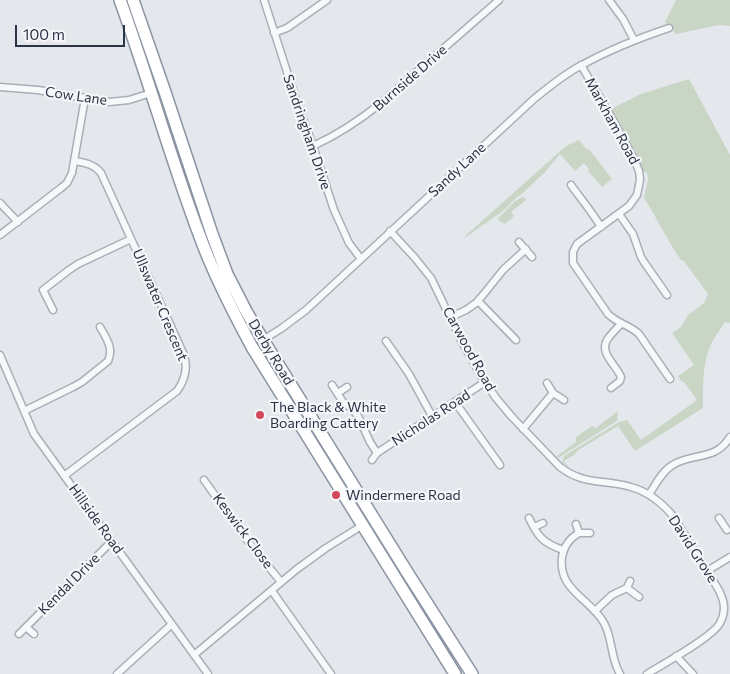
<!DOCTYPE html>
<html>
<head>
<meta charset="utf-8">
<style>
  body { margin:0 }
  #map { position:relative; width:730px; height:674px; overflow:hidden; background:#e4e7ec; font-family:Commissioner,sans-serif }
  canvas { display:block }
  .scale { position:absolute; left:15px; top:25px; width:110px; height:22px; box-sizing:border-box; border:2px solid #2b3445; border-top:0; padding-left:6px; font-size:15px; line-height:18px; white-space:nowrap; color:#2b3445; -webkit-text-stroke:4px #f4f6f9; paint-order:stroke }
</style>
</head>
<body>
<div id="map">
<canvas width="730" height="674"></canvas>
<div class="scale">100 m</div>
</div>
<script>
const ctx = document.querySelector('canvas').getContext('2d');
ctx.lineJoin = 'round';
function fill(path, color) {
  ctx.fillStyle = color;
  ctx.fill(path, 'evenodd');
}
function trace(path, color, width, dash) {
  ctx.strokeStyle = color;
  ctx.lineWidth = width;
  ctx.lineCap = dash ? 'butt' : 'round';
  ctx.setLineDash(dash || []);
  ctx.stroke(path);
}
function drawText(font, color, halo, rows, align = 'center') {
  ctx.font = font + ' Commissioner,sans-serif';
  ctx.lineWidth = 4.5;
  ctx.setLineDash([]);
  ctx.textBaseline = 'middle';
  ctx.strokeStyle = halo;
  ctx.fillStyle = color;
  for (const [text, x, y, turn = 0] of rows) {
    ctx.save();
    ctx.translate(x, y);
    ctx.rotate((+turn || 0) * Math.PI / 180);
    ctx.textAlign = isNaN(turn) ? turn : align;
    if (halo) ctx.strokeText(text, 0, 0);
    ctx.fillText(text, 0, 0);
    ctx.restore();
  }
}
const green = new Path2D(`
  M676,0H730V26L719,25L676,34L665,22Z
  M689,79L730,155V323L725,322C721,328 716,335 712,342C702,363 703,386 703,408L635,451L618,426L577,451L574,455L564,461L568,466H567L562,462L564,456L619,422L627,420L641,440L697,400L684,382H682L678,376L694,365L672,333L681,327L688,315L704,303L708,294L683,260H681C667,240 657,218 644,198L648,179L647,173L643,171L611,109L641,94Z
  M579,140L587,150L589,149L612,179L602,187L588,171L589,169L584,163L575,171L560,154L545,172L523,193L516,198L503,211L466,237H464L566,146Z
  M523,197L526,200L511,212L514,216L505,224L498,220L499,217C507,211 514,199 523,197Z
  M618,411L617,421L558,458L557,456L576,442V437L592,426L596,428Z`);
const street = new Path2D(`
  M264,0L298,106L313,146L334,210L349,243L361,259
  M609,0L623,19L634,40
  M274,33L287,28L327,0
  M581,65L610,115L633,157L639,171L640,179L639,185L637,195L629,206L577,244L573,252V263L608,314C618,324 630,325 639,334L670,379
  M0,87L38,90L109,102L129,100L151,93
  M313,146C337,135 360,120 381,103L499,0
  M571,185C581,199 592,212 601,227
  M0,203L18,222
  M619,214L633,234L641,257L644,262L667,295
  M390,231L415,258L431,278L462,342L480,374L496,398L512,417L560,467C585,486 605,479 631,487C649,492 662,503 673,516L717,587C724,599 727,610 720,623C713,637 663,664 647,674
  M0,235L61,188L67,183L72,173L85,98
  M519,242L532,257
  M478,301L516,340
  M53,310L43,290L69,270L78,264L131,239
  M451,317L466,310L476,303L483,295L503,270L526,249
  M263,340L282,328L306,310L534,99C549,87 564,74 582,65C609,50 639,38 669,28
  M386,341L409,374L432,416
  M0,355L34,434L208,674
  M547,383L553,393L564,400
  M332,385L343,402L352,409L358,416L370,442L377,453L485,382
  M611,388L620,381L621,377C617,366 599,353 607,340C611,334 616,329 621,324
  M338,393L347,387
  M455,402L500,465
  M24,411L73,387L82,382L108,361C114,348 106,338 100,327
  M523,429L553,393
  M372,460L377,453
  M64,476L177,391C185,380 188,368 184,355L101,173C94,164 85,163 75,161
  M204,480L246,539L281,582
  M649,495C655,485 661,473 671,466C691,452 715,462 730,437
  M529,518C538,537 543,543 563,550
  M719,518L727,530
  M576,524L579,533
  M534,527L543,523
  M590,533H579C570,538 564,546 562,557C558,591 590,598 604,623C613,639 610,657 620,674
  M707,571L730,557
  M630,581L627,588L639,597
  M272,591L331,674
  M595,611L612,595L627,588
  M26,627L34,634
  M19,634L112,541
  M194,655L297,569L326,548L363,525
  M676,656L693,674
  M117,674L172,624`);
const highway = new Path2D(`
  M120,0C148,77 170,157 199,234C213,273 232,310 252,347L455,674
  M133,0L165,92L212,234L227,274L246,311L263,340L407,572L472,674`);
const markers = [
  [260,415,5,"#d1495b"],
  [336,495,5,"#d1495b"]
];
const streetNames = [
  ["Burnside Drive",410,78,-41],
  ["Cow Lane",76,96,8],
  ["Markham Road",612,121,61],
  ["Sandringham Drive",307,132,71],
  ["Sandy Lane",457,170,-43],
  ["Ullswater Crescent",160,305,67],
  ["Carwood Road",469,349,61],
  ["Derby Road",271,352,59],
  ["Nicholas Road",431,418,-33],
  ["Hillside Road",96,519,54],
  ["Keswick Close",243,531,53],
  ["David Grove",693,549,57],
  ["Kendal Drive",69,584,-45]
];
const poiNames = [
  ["The Black & White",270,407],
  ["Boarding Cattery",270,423],
  ["Windermere Road",346,495]
];
fill(green, '#c9d6c5');
trace(street, '#a9aeb7', 9);
trace(highway, '#8b94a3', 14);
trace(street, '#f7f8fa', 6);
trace(highway, '#fff', 11);
for (const [x, y, r, color] of markers) {
  const dot = new Path2D();
  dot.arc(x, y, r, 0, 2 * Math.PI);
  ctx.fillStyle = color;
  ctx.fill(dot);
  trace(dot, '#f4f6f9', 2);
}
drawText('14px', '#2b3445', '#f4f6f9', streetNames);
drawText('14px', '#2b3445', '#f4f6f9', poiNames, 'left');
</script>
</body>
</html>
